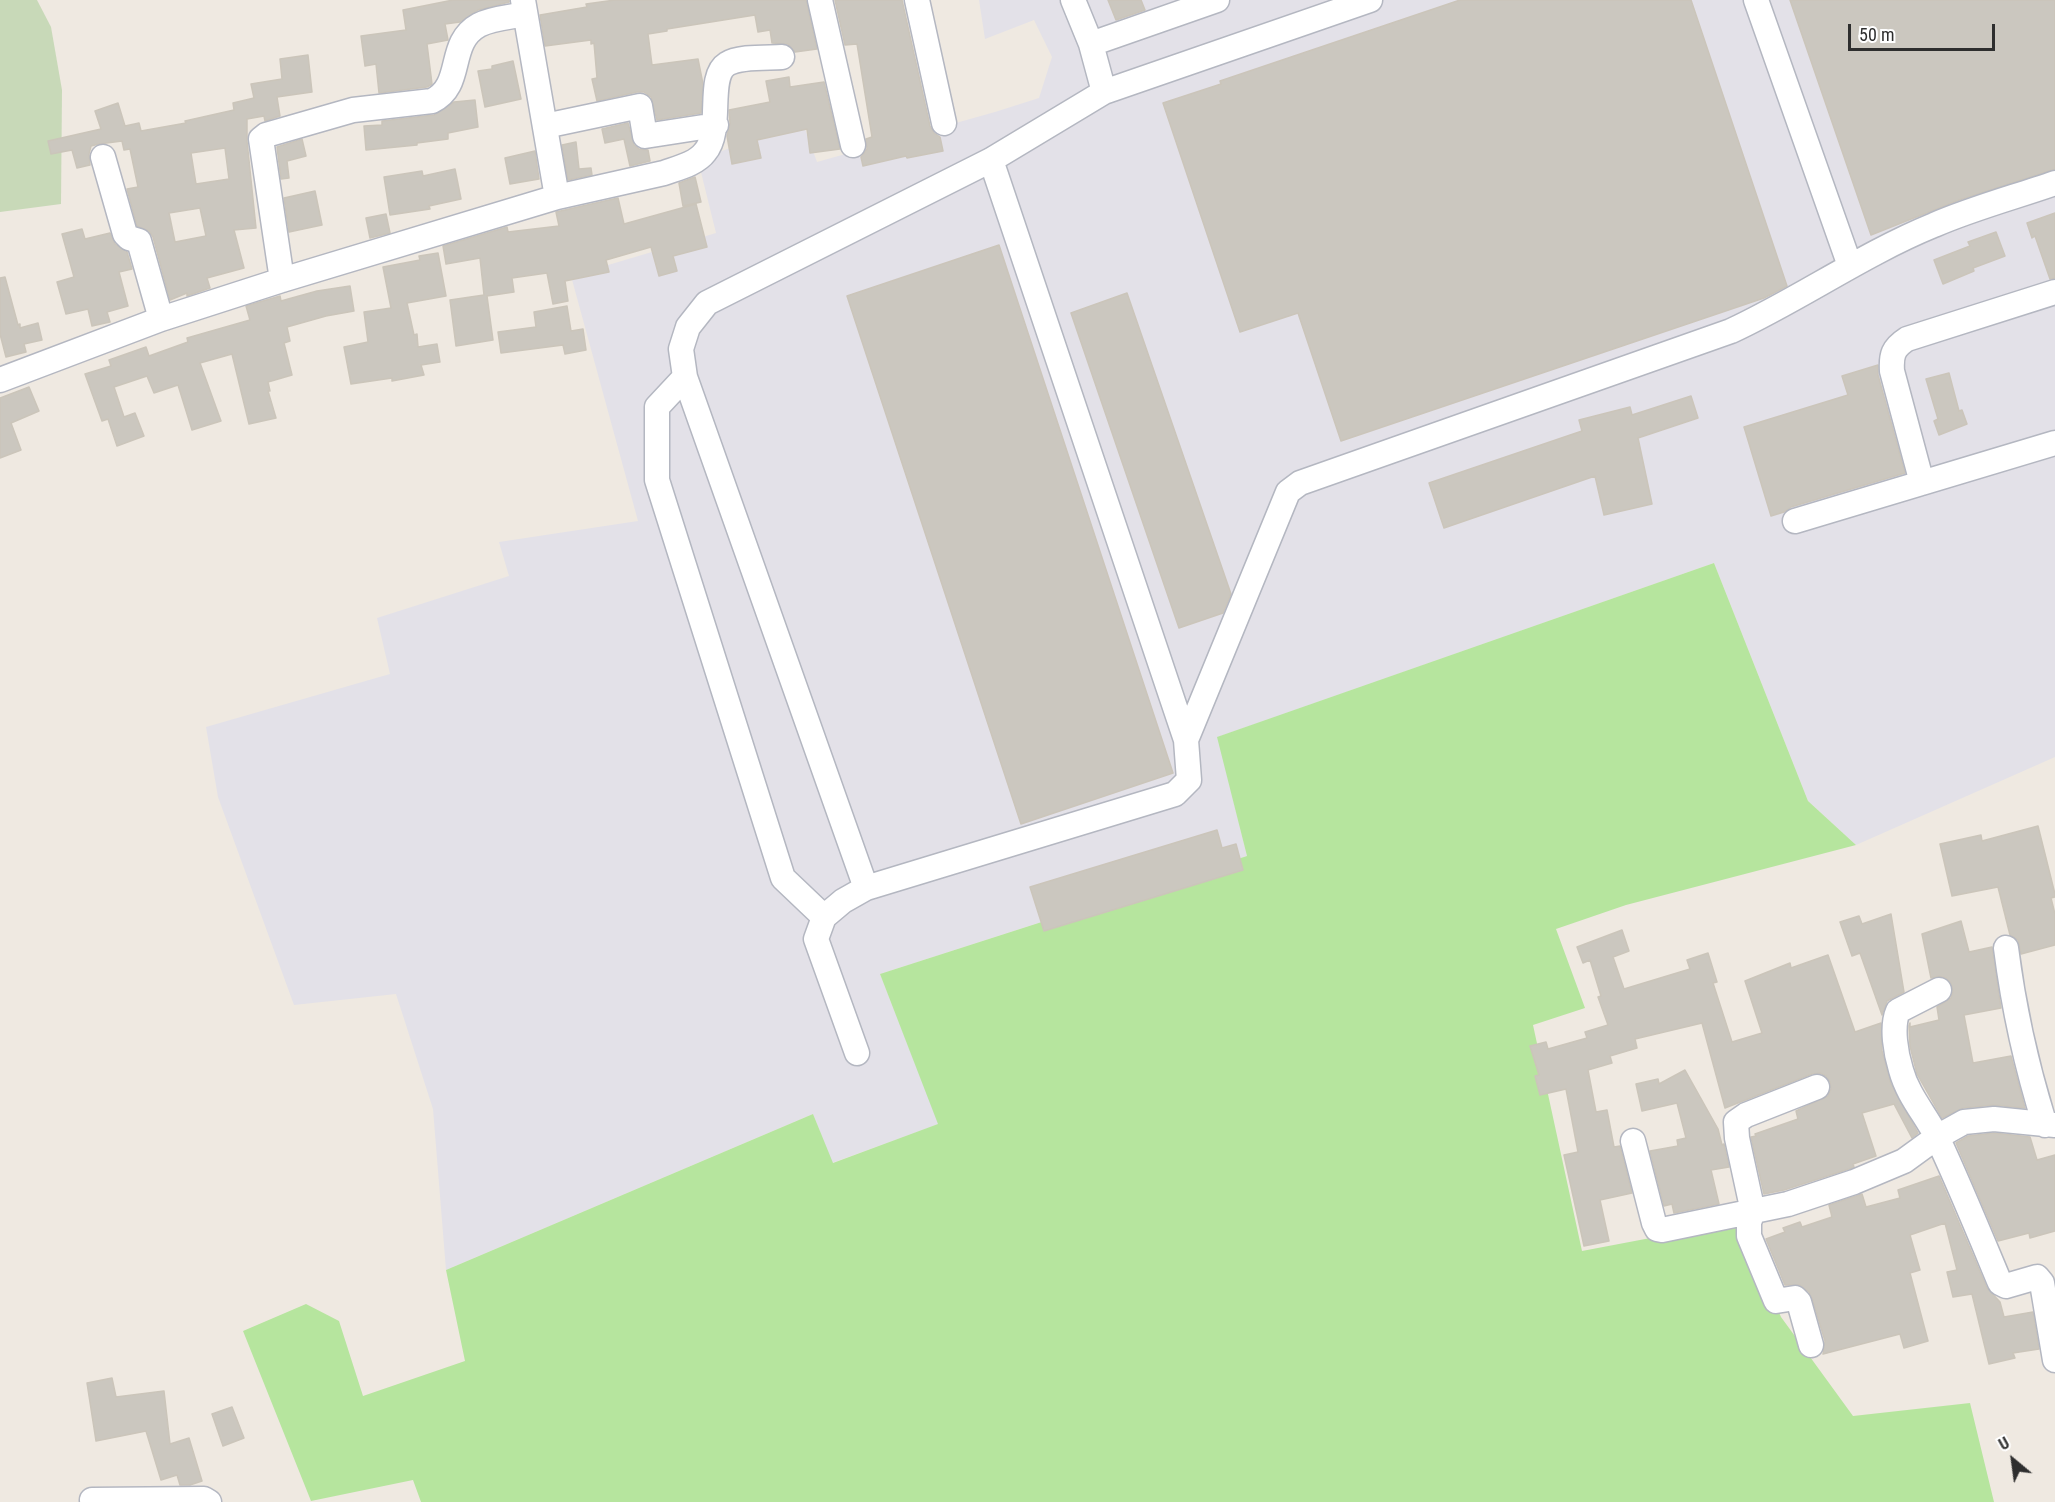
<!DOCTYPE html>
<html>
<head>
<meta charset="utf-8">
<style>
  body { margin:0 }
  #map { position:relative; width:2055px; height:1502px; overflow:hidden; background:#efe9e1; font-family:"Roboto Condensed",sans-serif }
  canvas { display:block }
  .north { position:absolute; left:1983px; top:1430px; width:60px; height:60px; -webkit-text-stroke:4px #fff; paint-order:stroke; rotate:331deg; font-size:16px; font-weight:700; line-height:24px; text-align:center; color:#2e2e2e }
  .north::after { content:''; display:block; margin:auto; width:21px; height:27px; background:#2e2e2e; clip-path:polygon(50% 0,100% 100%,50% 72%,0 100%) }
  .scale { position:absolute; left:1848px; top:24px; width:147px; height:27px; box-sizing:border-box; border:3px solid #2e2e2e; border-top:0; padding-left:8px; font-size:18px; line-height:21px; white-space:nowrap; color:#2e2e2e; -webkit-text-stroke:4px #fff; paint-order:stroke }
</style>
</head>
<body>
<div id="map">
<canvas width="2055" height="1502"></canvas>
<div class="north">U</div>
<div class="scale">50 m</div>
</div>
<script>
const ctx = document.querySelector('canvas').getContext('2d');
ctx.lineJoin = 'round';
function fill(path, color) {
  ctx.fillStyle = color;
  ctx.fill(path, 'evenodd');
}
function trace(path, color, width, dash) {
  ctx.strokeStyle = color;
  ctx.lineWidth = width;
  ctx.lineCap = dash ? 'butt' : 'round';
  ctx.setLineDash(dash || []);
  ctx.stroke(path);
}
const industrial = new Path2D(`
  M979,0H2055V757L1856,845L1808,801L1714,563L1218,737L1247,856L880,974L939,1124L832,1163L813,1114L446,1270L433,1109L396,994L294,1005L218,797L206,727L390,674L377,618L509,576L499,542L638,521L571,276L716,233L698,160L802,121L817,162L995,112L1039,98L1052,57L1034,20L985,39Z`);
const green = new Path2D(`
  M1714,563L1808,801L1856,845L1626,905L1556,929L1585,1008L1533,1025L1582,1251L1740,1221L1781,1317L1853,1416L1970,1403L1994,1502H421L413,1480L311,1501L243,1331L306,1304L339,1321L363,1396L465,1361L446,1270L813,1114L833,1163L938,1124L880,974L1247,856L1217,737Z`);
const cemetery = new Path2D(`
  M0,0H37L51,27L62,90L61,204L0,212Z`);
const building = new Path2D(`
  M453,0H509V2L478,10L460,22L445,24L448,40L427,44L432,84L427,87L379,93L376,64L365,66L361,36L406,30L403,10Z
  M615,0H806L817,49L795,52L788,44L772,43L770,30L758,32L755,15L667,29V31L648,34L652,65L698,59L703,84L701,113L657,120L651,97L644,92H637L597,101L592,79L597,78L594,43L591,44V40L545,46L540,15L587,7L586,4Z
  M835,0H902L930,126L934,133L940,137L943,151L907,158L906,156L863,166L861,157L867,149L866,139L872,137L857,44L845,45Z
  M1108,0H1141L1145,10L1116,20Z
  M1460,0H1691L1787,286L1764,298L1341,441L1298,313L1240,332L1163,103L1221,84L1220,81Z
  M1790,0H2055V169L1959,200L1871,235Z
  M308,55L312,92L277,97L280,116L265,121L264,116L247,119V141L256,228L234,230L244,268L207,278L210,288L187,296V293L170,300L153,237L149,231L137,226L127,189L138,187L130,149L124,150L122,141L99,144L91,146L89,154L90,165L77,168L72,150L51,154L48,141L101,129L95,111L118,103L125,126L139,123L141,131L186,123L185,121L234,110L233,103L254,98L251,84L282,79L280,59ZM225,148L229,179L196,184L191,153ZM200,208L206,236L175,242L169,213Z
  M513,61L521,99L485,107L478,71L492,69V66Z
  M789,77L790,87L824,82L840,149L810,153L807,129L757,140L761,158L732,164L727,136L730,123L729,110L770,102L766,81Z
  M475,100L478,127L448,133V139L417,143V145L366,150L364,126L382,125V121L434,115L454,102Z
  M628,123L634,145L639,149L648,150L650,161L630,166L624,139L605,143L602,129Z
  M302,139L306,156L287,161L289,178L281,179L277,147Z
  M576,142L579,169L591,168L592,175L568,180L562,145Z
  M535,151L539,179L510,184L505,158Z
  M455,169L461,199L429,206L430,209L390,215L384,177L422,171L423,176Z
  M695,177L701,202L683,206L679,183Z
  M315,191L322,225L289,232L284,198Z
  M618,198L624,224L696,204L707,247L673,256L677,271L659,276L651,247L606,260L609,272L565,281L568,301L553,304L547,273L512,278L514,292L487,296L493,340L456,346L450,300L484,295L480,258L446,264L443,246L507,227L508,232L559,226L556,212Z
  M2055,213V278L2050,279L2035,236L2032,238L2027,223Z
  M386,214L390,233L370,238L366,218Z
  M82,229L85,239L110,233L115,244L127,252L132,269L119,272L128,306L107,312L110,322L92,326L88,309L66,314L57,282L74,277L62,234Z
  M1996,232L2005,256L1973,268L1974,271L1943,284L1934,260L1970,246L1968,242Z
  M999,245L1173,773L1021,824L847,296Z
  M438,253L446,296L407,303L414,335L417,334L418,347L437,344L440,362L421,365L424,375L392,381V378L351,384L344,347L368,342L364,312L391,308L383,267L420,260L419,256Z
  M5,277L18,325L20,324V328L38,323L42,340L24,344L26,352L6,357L0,334V278Z
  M350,286L354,311L326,316L287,327L290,341L284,343L292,375L268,382L270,391H268L276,418L249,424L232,354L200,363L221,421L192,430L178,385L154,393L147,376L114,387L124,417L135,413L144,436L117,446L108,419L102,421L85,374L111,366L109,360L146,347L149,356L188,342L187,338L250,320L246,306L280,296L281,301L317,291Z
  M1127,293L1231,594L1223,613L1179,628L1071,313Z
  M567,306L571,331L583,329L586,350L565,354L563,345L501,353L498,332L536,327L534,312Z
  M1878,365V375L1905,473L1791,507L1784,512L1771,516L1744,427L1848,395L1842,376Z
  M1949,373L1959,411L1962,410L1967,424L1939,435L1934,421L1938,419L1926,379Z
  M29,387L39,411L11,423L21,450L0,458V398Z
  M1691,396L1698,418L1638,438L1652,504L1604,515L1595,476L1444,528L1429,483L1582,431L1579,420L1630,407L1632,415Z
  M2038,826L2055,894V897L2051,898L2055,914V945L2021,954L2018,940L2010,935L1998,887L1952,896L1940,844L1981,835L1982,841Z
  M1217,830L1222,848L1236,844L1243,870L1044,931L1030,887Z
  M1891,914L1904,992L1887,1001L1882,1015L1860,953L1852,956L1840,922L1859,916L1862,924Z
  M1961,921L1969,952L1992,947L2001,1008L1964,1015L1973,1063L2011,1056L2025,1108L1993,1105L1963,1108L1942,1118L1917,1074L1910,1046L1909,1026L1910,1023V1027L1939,1020L1937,1007L1951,998L1953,991L1951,983L1946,978L1939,976L1931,978L1922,934Z
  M1622,930L1629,951L1613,957L1624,989L1690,969L1687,960L1708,953L1717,982L1713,983L1732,1042L1762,1033L1745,981L1790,963L1791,968L1828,955L1855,1032L1881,1023L1882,1051L1891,1084L1918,1133L1912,1138L1894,1104L1862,1113L1876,1156L1853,1164L1854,1167L1849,1169L1784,1190L1764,1194L1751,1137L1756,1136L1755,1134L1798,1119L1796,1111L1828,1096L1831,1089L1830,1082L1826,1076L1820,1073L1812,1074L1725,1108L1702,1023L1635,1039L1637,1048L1610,1056L1612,1063L1588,1070L1596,1112L1607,1110L1614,1147L1620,1146L1632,1193L1600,1200L1609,1241L1584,1246L1564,1155L1578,1152L1566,1089L1540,1095L1535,1076L1539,1075L1530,1046L1546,1042L1548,1049L1587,1038L1585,1032L1608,1025L1598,997L1601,996L1590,960L1583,963L1577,947Z
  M1685,1070L1718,1129L1722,1145L1724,1144L1729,1167L1711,1170L1719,1204L1674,1213L1672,1204L1664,1206L1650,1151L1678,1146L1677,1140L1686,1138L1677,1103L1642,1111L1636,1084L1658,1079L1659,1084Z
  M1994,1133L2030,1137L2037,1160L2055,1155V1231L2030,1238L2029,1233L1998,1241L1956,1143L1968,1136Z
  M1939,1176L1987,1288L2000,1302L2004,1317L2033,1312L2039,1349L2013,1353L2015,1358L1989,1364L1972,1294L1953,1297L1947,1272L1957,1270L1945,1223L1910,1235L1920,1270L1910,1273L1928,1341L1904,1348L1900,1334L1823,1354L1825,1341L1812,1298L1809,1292L1800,1285H1785L1766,1239L1785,1232L1783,1228L1800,1222L1802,1227L1832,1217L1829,1205L1862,1194L1866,1207L1900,1198L1898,1190Z
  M112,1378L116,1397L164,1391L170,1444L189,1438L202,1481L190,1485H180L177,1475L161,1480L146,1431L96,1441L87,1383Z
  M232,1407L244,1438L223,1446L212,1414Z`);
const minor = new Path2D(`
  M523,0L557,197
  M820,0L853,145
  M917,0L944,123
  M1073,0L1091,44L1104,92
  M1756,0L1850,266
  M1091,44L1217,0
  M545,126L640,106L645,136L716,125
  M103,157L125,234L129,238L139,241L161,319
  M282,280L261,139L266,135L280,131L353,110L432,101C465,85 446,43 479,25C492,18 511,17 525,14
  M685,377L657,407V480L783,878L824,917
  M0,380L161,319L282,280L557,197L664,173C678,168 696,164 705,152C724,130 706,77 727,64C739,56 768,58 782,57
  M1922,483L1892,371C1891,355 1893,348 1907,339L2055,292
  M1795,521L2055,443
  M1186,740L1288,492L1300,483L1731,331C1800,299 1863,254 1934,225C1973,208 2015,197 2055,183
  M866,888L685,377L681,349L688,327L707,303L991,160L1104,92L1370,0
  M2006,948C2014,1011 2026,1065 2045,1125
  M1939,990L1898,1011C1891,1027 1896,1054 1901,1070C1908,1096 1926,1115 1938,1139C1960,1186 1980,1235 2000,1283L2006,1286L2037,1277L2042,1283L2055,1360
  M857,1053L816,939L824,917L843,901L866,888L1175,794L1189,780L1186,740L991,160
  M1633,1141L1654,1223L1657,1229L1662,1230L1788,1204L1854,1182L1904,1161L1937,1137L1964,1122L1994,1119L2055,1125
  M1811,1345L1799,1302L1795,1298L1776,1301L1749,1236V1222L1753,1212L1737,1138L1736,1122L1746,1115L1817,1087
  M92,1500L204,1499L209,1502`);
fill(industrial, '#e3e1e8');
fill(green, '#b6e59e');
fill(cemetery, '#c8d9b8');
fill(building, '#cbc7bf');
trace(building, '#cbc5ba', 1.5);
trace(minor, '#b4b7c1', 27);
trace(minor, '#fff', 24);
</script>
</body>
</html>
